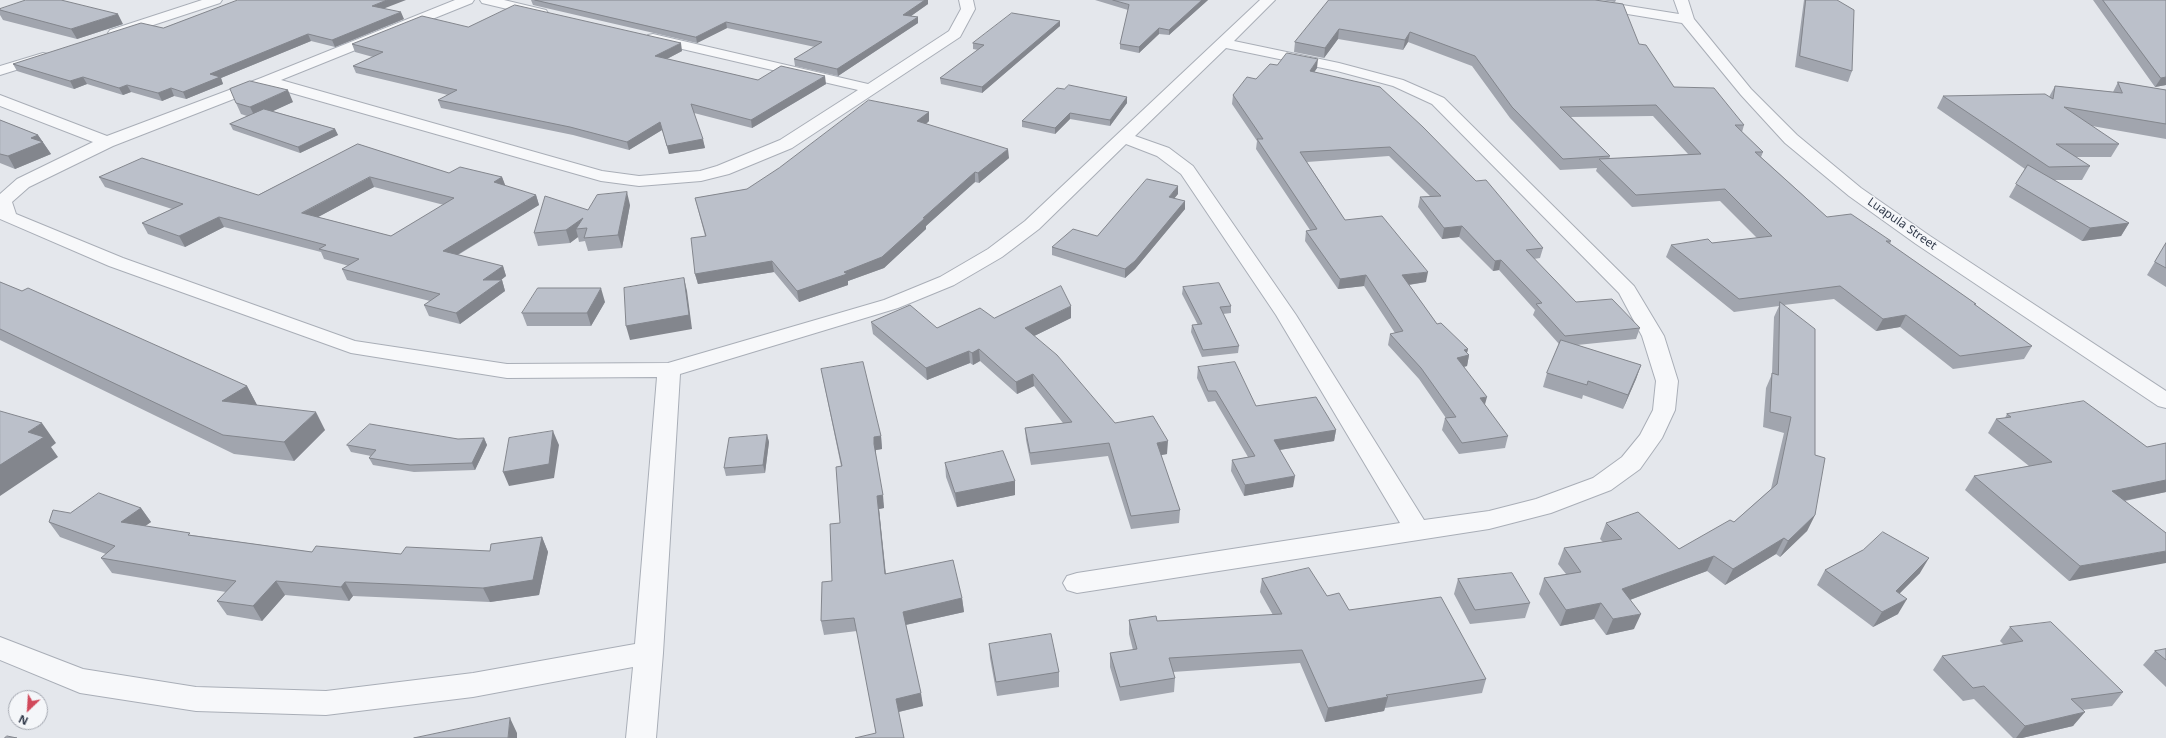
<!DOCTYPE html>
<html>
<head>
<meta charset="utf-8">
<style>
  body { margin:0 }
  #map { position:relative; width:2166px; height:738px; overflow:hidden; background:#e4e7ec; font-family:"Open Sans",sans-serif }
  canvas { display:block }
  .north { position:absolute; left:8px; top:690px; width:40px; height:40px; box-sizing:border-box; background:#f4f6f9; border:1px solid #a4a8b1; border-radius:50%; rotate:205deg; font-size:11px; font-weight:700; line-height:16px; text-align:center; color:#2b3445 }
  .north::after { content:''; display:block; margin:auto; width:14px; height:18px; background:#d1495b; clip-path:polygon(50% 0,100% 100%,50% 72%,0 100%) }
</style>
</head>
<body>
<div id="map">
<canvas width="2166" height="738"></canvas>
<div class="north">N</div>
</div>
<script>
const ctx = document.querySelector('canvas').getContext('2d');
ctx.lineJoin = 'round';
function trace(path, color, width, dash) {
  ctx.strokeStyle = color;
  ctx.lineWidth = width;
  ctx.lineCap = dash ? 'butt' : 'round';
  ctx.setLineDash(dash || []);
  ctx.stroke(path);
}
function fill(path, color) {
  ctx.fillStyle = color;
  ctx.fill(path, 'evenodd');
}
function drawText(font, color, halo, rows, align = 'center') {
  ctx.font = font + ' "Open Sans",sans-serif';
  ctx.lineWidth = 3;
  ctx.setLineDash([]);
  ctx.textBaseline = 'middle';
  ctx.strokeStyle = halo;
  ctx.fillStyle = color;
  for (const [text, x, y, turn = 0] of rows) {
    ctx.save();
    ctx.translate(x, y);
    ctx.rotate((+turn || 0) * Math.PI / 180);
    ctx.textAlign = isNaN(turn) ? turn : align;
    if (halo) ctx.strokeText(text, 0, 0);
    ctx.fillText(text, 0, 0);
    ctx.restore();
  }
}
const minor = new Path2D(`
  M202,0H222L220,3L120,36L115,37L108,33L110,30Z
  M455,0H474L472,3L281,80L602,171L639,176L700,171L717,166L780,140L858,90L648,41L646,38L648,35L653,34L868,84L949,31L961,9L959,0H973L975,9L960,37L792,148L729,174L701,181L639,186L601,181L267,86L113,146L29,187L12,202L16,214L123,258L355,341L507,364L668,363L884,300L940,277L988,249L1025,221L1260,0H1275L1234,41L1339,63L1403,80L1444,98L1634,286L1664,336L1678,381L1675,410L1662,438L1640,469L1611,490L1551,513L1489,529L1077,593L1067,590L1063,583L1067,576L1077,573L1400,523L1276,315L1181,174L1157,156L1126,144L1039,229L1002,257L954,285L898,308L680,374L663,653L656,738H626L633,667L473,697L326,715L196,711L80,693L0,660V637L83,669L196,687L326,691L473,673L635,644L657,377L507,378L351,353L109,266L0,219V194L17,179L93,142L0,106V95L107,136L261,78ZM1226,48L1337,71L1393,86L1432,104L1619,293L1642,336L1656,381L1653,410L1640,435L1622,457L1593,478L1536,499L1489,511L1424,520L1296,315L1193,166L1169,148L1135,136Z
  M480,0H504L546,10L548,13L541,17L482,3Z
  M1560,0H1591L1679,14L1674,0H1688L1694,19L1751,89L1797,135L1861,188L1930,236L2166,391V408L2158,406L1916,244L1849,196L1785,143L1741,95L1682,23L1567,4Z
  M43,53L48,54L50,57L48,60L0,75V66Z`);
const wall = new Path2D(`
  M531,0H928V4L911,16L918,17V23L838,76L795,66L794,59L815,47L727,28L697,43L533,5Z
  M1095,0H1208L1169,35L1159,34L1139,53L1120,49V44L1128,10Z
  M1329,0L1639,44L1674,87L1744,125L1742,132L1763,152L1761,157L1827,217L1891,241L1890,244L1976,304L1975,305L2032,346L2024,359L1953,369L1900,327L1876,331L1834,299L1784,305L1815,515L1807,531L1780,557L1776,554L1725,585L1707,571L1630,600L1634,629L1606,635L1594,619L1560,626L1539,594L1544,578L1566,574L1558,564L1564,548L1603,542L1600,539L1606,523L1679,549L1734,522L1771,489L1784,433L1763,427L1766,388L1772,374L1774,317L1779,306L1734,312L1666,257L1671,245L1712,243L1757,238L1720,201L1632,207L1596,171L1597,168L1560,170L1510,118L1472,66L1408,42L1403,50L1338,39L1324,58L1294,52L1295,42ZM1653,116L1688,154L1609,159L1610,156L1571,117Z
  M1600,0H1616L1615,2Z
  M1804,0H1837L1852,71L1848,82L1795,67Z
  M2093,0H2166V85L2155,87Z
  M0,9L123,24L77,39L3,20L0,15Z
  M384,9L404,19L335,47L311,41L221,78L223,84L186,99L174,96L162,101L131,92L123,95L87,84L74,89L17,71L13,64L163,28Z
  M1060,21V26L982,93L941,84L940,78L978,50L973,49V43Z
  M468,27L682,51L667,59L758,80L826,84L752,128L694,113L705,148L669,154L662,130L629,150L573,135L441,108L438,100L448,95L356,73L353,66L373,57L355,52L352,44Z
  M1277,65L1317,68L1314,72L1476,181L1543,248L1540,258L1534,259L1576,302L1640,328L1636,339L1577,345L1641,365L1636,379L1623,409L1583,395L1582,399L1543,387L1547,373L1559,344L1533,315L1535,310L1499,270L1493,271L1459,237L1442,239L1418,207L1420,197L1430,196L1389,156L1307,162L1345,220L1426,282L1409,285L1437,324L1468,349L1467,353L1469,355L1467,366L1464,367L1485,406L1508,436L1505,448L1459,454L1442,430L1445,418H1446L1419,379L1388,345L1390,334L1395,333L1364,286L1338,289L1305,241L1306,231L1310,230L1256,149L1257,141L1232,104L1233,95Z
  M2118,82L2166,90V139L2092,126L2119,144L2111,157H2076L2090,166L2082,180H2054L2129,223L2121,236L2082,241L2009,197L2025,169L1937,108L1943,96L2049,97L2055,86L2113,92Z
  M1064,89L1127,97V103L1110,126L1070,119L1055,134L1022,127V121Z
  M293,102L272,111L335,129L338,135L300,153L233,130L230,124L247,116L241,114L236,103Z
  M929,112V121L926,124L1009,158L979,183L975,182L926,226V229L884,268L848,281V285L799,302L774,272L698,284L695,274L705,236L695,198L747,189Z
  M0,120L38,135L51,154L15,169L0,163Z
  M358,144L449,173L502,177L505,186L536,195L539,205L458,255L503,266L506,276L501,280H502L505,291L460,324L429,316L424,305L430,301L347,280L342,269L349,266L324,259L321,252L224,227L185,247L148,234L142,223L172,209L105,187L99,177L258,195ZM374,187L444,205L391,236L318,217Z
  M1178,194L1174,198L1185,209L1135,269L1125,278L1052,255V247L1097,236Z
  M630,205L622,248L588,251L585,241L579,242L578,237L570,243L538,246L534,233L588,210Z
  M2166,243V287L2147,275Z
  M0,282L247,386L257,405H256L325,430L294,461L234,454L0,340Z
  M1183,287L1231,306V313L1223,314L1239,346L1238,353L1202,357L1191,332L1192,325H1198L1182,294Z
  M605,302L591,326H527L522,313Z
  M994,318H1071L1034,336L1115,423L1167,454L1161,455L1180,510L1179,523L1131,529L1108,456L1031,465L1026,440L1025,428L1063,423L1034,386L1017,394L980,361L973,365L970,363L927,380L873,334L871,322L937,328Z
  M1198,367L1256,406L1336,430L1334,441L1280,450L1293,487L1244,496L1231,471L1232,460L1248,457L1215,401L1208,402L1197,378Z
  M821,369L881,436L882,449L876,450V456L884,508L879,509L886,574L962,598L964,612L906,625L923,706L899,712L876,733L857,631L824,635L821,621L832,581L840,523L841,466Z
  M2007,414L2147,447L2166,443V492L2125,501L2166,533L2069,581L1965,490L1974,476L2029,466L1988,433L1996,419L2005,418Z
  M767,435L769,442L765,473L726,476L724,468Z
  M484,438L487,445L475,470L414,472L373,465L369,458L371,456L351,452L347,445Z
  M945,463L1015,481V495L957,507L946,477Z
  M141,508L151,522L145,526L191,535L312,552L401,554L490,551L542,537L548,552L539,595L490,602L353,596L349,601L285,595L262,621L227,615L217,601L226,592L112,573L101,558L106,554L60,537L49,522L70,513Z
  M1863,550L1920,573L1899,594L1898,614L1873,627L1817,585L1825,570Z
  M1262,579L1327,596L1349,610L1486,679L1482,693L1385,708L1384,711L1325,722L1300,663L1173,672L1175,678L1174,692L1120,701L1110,667V653L1133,650L1129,634V620L1157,621L1273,615L1260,592Z
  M1458,579L1530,603L1525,618L1470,624L1454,594Z
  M2010,627L2123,692L2112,706L2082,710L2073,726L2022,738H2013L1974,699L1963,701L1933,670L1942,656L2004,645L2000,641Z
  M989,644L1059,672V687L997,696L990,658Z
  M2166,649V687L2143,665L2155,651Z`);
const shadedWall = new Path2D(`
  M387,0H406L375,12L372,6Z
  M925,0H928V4L904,21L903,15Z
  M1202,0H1208L1169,35V30Z
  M401,12L404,19L335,47L332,40Z
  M118,14L123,24L77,39L71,29Z
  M918,17V23L838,76L837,69Z
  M1060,21V26L982,93V87Z
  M726,22L727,28L697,43L696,37Z
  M1159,28V34L1139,53V47Z
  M1339,29L1338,39L1324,58L1325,48Z
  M1410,32L1408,42L1403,50L1405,40Z
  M308,34L311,41L221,78L223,84L186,99L183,92L210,74Z
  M681,43L682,51L657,64L655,56Z
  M1318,59L1317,68L1309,80L1310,71Z
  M825,76L826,84L752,128L751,120Z
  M83,77L87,84L74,89L70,81Z
  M2166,77V85L2155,87L2161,78Z
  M127,85L131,92L123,95L119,88Z
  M171,88L174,96L162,101L158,93Z
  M288,90L293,102L256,119L250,107Z
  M1127,97V103L1110,126V120Z
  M929,112V121L918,131L917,121Z
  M1070,113V119L1055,134V128Z
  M660,122L662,130L629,150L627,142Z
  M335,129L338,135L300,153L298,147Z
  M38,135L51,154L15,169L8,156L31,138Z
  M703,139L705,148L669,154L667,146Z
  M1008,149L1009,158L979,183L978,173Z
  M975,172V182L926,226V229L884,268L848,281V285L799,302L797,291L844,272L923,218Z
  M370,177L374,187L307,223L302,213Z
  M502,177L506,187L494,182Z
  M1178,186V194L1169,205V197Z
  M627,192L630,205L622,248L618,235Z
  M536,195L539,205L447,261L443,251Z
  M1185,201V209L1135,269L1125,278V269Z
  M219,217L224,227L185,247L179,236Z
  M583,218L576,229L578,237L570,243L566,230Z
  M2129,223L2121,236L2082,241L2090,228Z
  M1462,226L1459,237L1442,239L1444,228Z
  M1501,260L1499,270L1493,271L1495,261Z
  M772,261L774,272L698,284L695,274Z
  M503,266L506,276L487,291L483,280Z
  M1428,272L1426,282L1400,286L1402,275Z
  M1366,275L1364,286L1338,289L1340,279Z
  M684,278L687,291L692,329L630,340L626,326Z
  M502,280L505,291L460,324L456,313Z
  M601,288L605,302L591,326L587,313Z
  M1071,306V318L1026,340L1025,328Z
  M1906,315L1900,327L1876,331L1883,319Z
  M979,349L980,361L973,365L972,353Z
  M1468,349L1466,356L1469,355L1467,366L1454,369L1457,358L1464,350Z
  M969,351L970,363L927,380L926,368Z
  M1641,365L1636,379L1623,409L1628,395Z
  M1033,374L1034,386L1017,394L1016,382Z
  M247,386L257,405L232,419L222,401Z
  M1487,397L1484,408L1480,398Z
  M316,412L325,430L294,461L284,442Z
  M42,423L56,443L51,447L58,457L0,496V465L28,432Z
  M1336,430L1334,441L1273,451L1274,440Z
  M553,431L559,445L554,478L509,486L503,472Z
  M767,435L769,442L765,473L763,465Z
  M881,436L882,449L876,450V458L874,444V437Z
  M484,438L487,445L475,470L472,463Z
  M1168,441L1167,454L1156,456L1157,443Z
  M1295,476L1293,487L1244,496L1245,485Z
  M2166,480V492L2102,505L2112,491Z
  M1015,481V495L957,507L955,493Z
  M883,495L884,508L879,509L887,588L885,574L877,496Z
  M141,508L151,522L131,536L121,522Z
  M1815,515L1807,531L1780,557L1788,541Z
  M542,537L548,552L539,595L490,602L483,588Z
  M1784,538L1776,554L1725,585L1733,569Z
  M2166,551V563L2069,581L2080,566Z
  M1714,556L1707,571L1616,605L1622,589Z
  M1929,558L1920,573L1887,606L1896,591Z
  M276,581L285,595L262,621L253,606Z
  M345,582L353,596L349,601L341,587Z
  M962,598L964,612L905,625L903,612Z
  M1907,599L1898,614L1873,627L1882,612Z
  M1601,603L1594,619L1560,626L1566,610Z
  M1641,614L1634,629L1606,635L1613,619Z
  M921,693L923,706L898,712L896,699Z
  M1388,697L1384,711L1325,722L1328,708Z
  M2085,712L2073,726L2022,738H2016L2025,726Z
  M510,718L517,733V738H508Z`);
const building = new Path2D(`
  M26,0H61L118,14L71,29L0,10V9Z
  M238,0H387L372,6L401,12L332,40L308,34L210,74L220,77L183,92L171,88L158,93L127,85L119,88L83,77L70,81L13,64L141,23L163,28Z
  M535,0H925L903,15L918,17L837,69L794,59L822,42L726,22L696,37Z
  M1113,0H1202L1169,30L1159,28L1139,47L1120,44L1129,5Z
  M1329,0H1595L1623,4L1639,44L1646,45L1674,87L1714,88L1744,125H1735L1763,152H1755L1827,217L1851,214L1891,241H1886L1976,304H1974L2032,346L1960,356L1906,315L1883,319L1840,286L1739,299L1671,245L1708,239L1712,243L1772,236L1725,189L1636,195L1599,159L1701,154L1656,105L1560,107L1610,156L1563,159L1512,107L1475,56L1410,32L1405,40L1339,29L1325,48L1295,42Z
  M1806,0H1837L1854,10L1852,71L1800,56Z
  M2103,0H2166V77L2161,78Z
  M515,5L681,43L655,56L758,80L781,66L825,76L751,120L691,104L703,139L667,146L660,122L627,142L570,127L438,100L457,90L353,66L383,52L352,44L422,16L468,27Z
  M1012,13L1060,21L982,87L940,78L984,45L973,43Z
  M1287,53L1318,59L1310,71L1380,87L1423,127L1476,181L1486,180L1543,248L1526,250L1576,302L1612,299L1640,328L1565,336L1536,304L1542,303L1501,260L1495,261L1462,226L1444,228L1420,197L1441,196L1390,147L1300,152L1345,220L1382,216L1428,272L1402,275L1437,324L1441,323L1468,349L1464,350L1469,355L1457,358L1487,397L1480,398L1508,436L1462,443L1445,418L1456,417L1421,368L1390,334L1403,331L1366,275L1340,279L1306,231L1317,229L1257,139H1263L1233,95L1247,77L1256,79L1270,64L1277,65Z
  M250,81L288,90L250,107L236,103L230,89Z
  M2118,82L2166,90V124L2064,107L2119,144H2056L2090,166L2049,167L1943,96L2045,94L2053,99L2055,86L2122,93Z
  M1069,85L1127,97L1110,120L1070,113L1055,128L1022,121L1057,88L1064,89Z
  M869,100L929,112L917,121L1008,149L978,173L975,172L923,218H925L882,257L844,272L847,274L797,291L772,261L695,274L691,238L706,236L695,198L747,189L779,168Z
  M264,109L335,129L298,147L230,124Z
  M0,120L38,135L31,138L43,142L8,156L0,154Z
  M358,144L449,173L460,167L502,177L494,182L536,195L443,251L503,266L483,280H502L456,313L424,305L440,294L342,269L359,259L319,249L326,245L219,217L179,236L142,223L183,204L99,177L142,158L258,195ZM370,177L454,198L391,236L302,213Z
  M2028,165L2129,223L2090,228L2016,184Z
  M1147,179L1178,186L1169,197L1185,201L1135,261L1125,269L1052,247L1073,229L1097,236Z
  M627,192L618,235L584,238L587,228L576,229L583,218L566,230L534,233L545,196L588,210L597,195Z
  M2166,243V268L2155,262Z
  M684,278L689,315L626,326L624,288Z
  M0,282L22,291L28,288L247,386L222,401L316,412L284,442L223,435L0,329Z
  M1219,283L1231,306L1220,307L1239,346L1203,350L1192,325L1202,324L1183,287Z
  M1061,286L1071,306L1025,328L1057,355L1115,423L1153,416L1168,441L1157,443L1180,510L1131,516L1109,443L1030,453L1025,428L1072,422L1033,374L1016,382L979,349L972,353L969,351L926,368L871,322L910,305L937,328L980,308L994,318Z
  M538,288H601L587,313H522Z
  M1780,302L1815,329V455L1825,458L1815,515L1788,541L1784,538L1733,569L1714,556L1622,589L1641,614L1613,619L1601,603L1566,610L1544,578L1581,572L1564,548L1622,539L1606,523L1638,512L1679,549L1730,520L1734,522L1777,484L1791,417L1770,412L1772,373L1778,375Z
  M1561,340L1641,365L1628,395L1588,381L1587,385L1547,373Z
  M863,362L881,436L874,437V444L883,495L877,496L885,574L953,560L962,598L903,612L921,693L896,699L904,738H855L876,733L854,618L821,621L822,582L832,581L830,524L840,523L836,467L842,466L821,369Z
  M1235,362L1256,406L1316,397L1336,430L1274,440L1295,476L1245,485L1232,460L1255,456L1216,391H1208L1198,367Z
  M2084,401L2147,447L2166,443V480L2112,491L2166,533V551L2080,566L1974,476L2052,462L1996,419L2011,417L2007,414Z
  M0,411L42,423L28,432L44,437L0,465Z
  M370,424L458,439L484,438L472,463L410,465L369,458L376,450L347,445Z
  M553,431L549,464L503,472L509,438Z
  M767,435L763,465L724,468L729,438Z
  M1003,451L1015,481L955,493L945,463Z
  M99,493L141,508L121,522L190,533L188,535L312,552L316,546L401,554L406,547L490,551L491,544L542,537L533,580L483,588L345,582L341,587L276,581L253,606L217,601L236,581L101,558L115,546L49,522L53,510L70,513Z
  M1883,532L1929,558L1896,591L1907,599L1882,612L1825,570L1863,550Z
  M1309,568L1327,596L1339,593L1349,610L1441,597L1486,679L1386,695L1388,697L1328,708L1302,650L1169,658L1175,678L1120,687L1110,653L1137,649L1129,620L1156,616L1157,621L1282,614L1262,579Z
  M1512,573L1530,603L1475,610L1458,579Z
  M2051,622L2123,692L2071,699L2085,712L2025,726L1984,686L1973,688L1942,656L2023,641L2010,627Z
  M1051,634L1059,672L996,682L989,644Z
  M2166,649V660L2155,651Z
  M510,718L508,738H414Z
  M7,736L17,738H5Z`);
const streetNames = [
  ["Luapula Street",1902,224,35]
];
trace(minor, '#a9aeb7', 2);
fill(minor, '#f7f8fa');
fill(wall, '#a1a5ae');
fill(shadedWall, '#83868d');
fill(building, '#bbc0ca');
trace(building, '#83868d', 1);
drawText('12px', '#2b3445', '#f4f6f9', streetNames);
</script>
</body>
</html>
